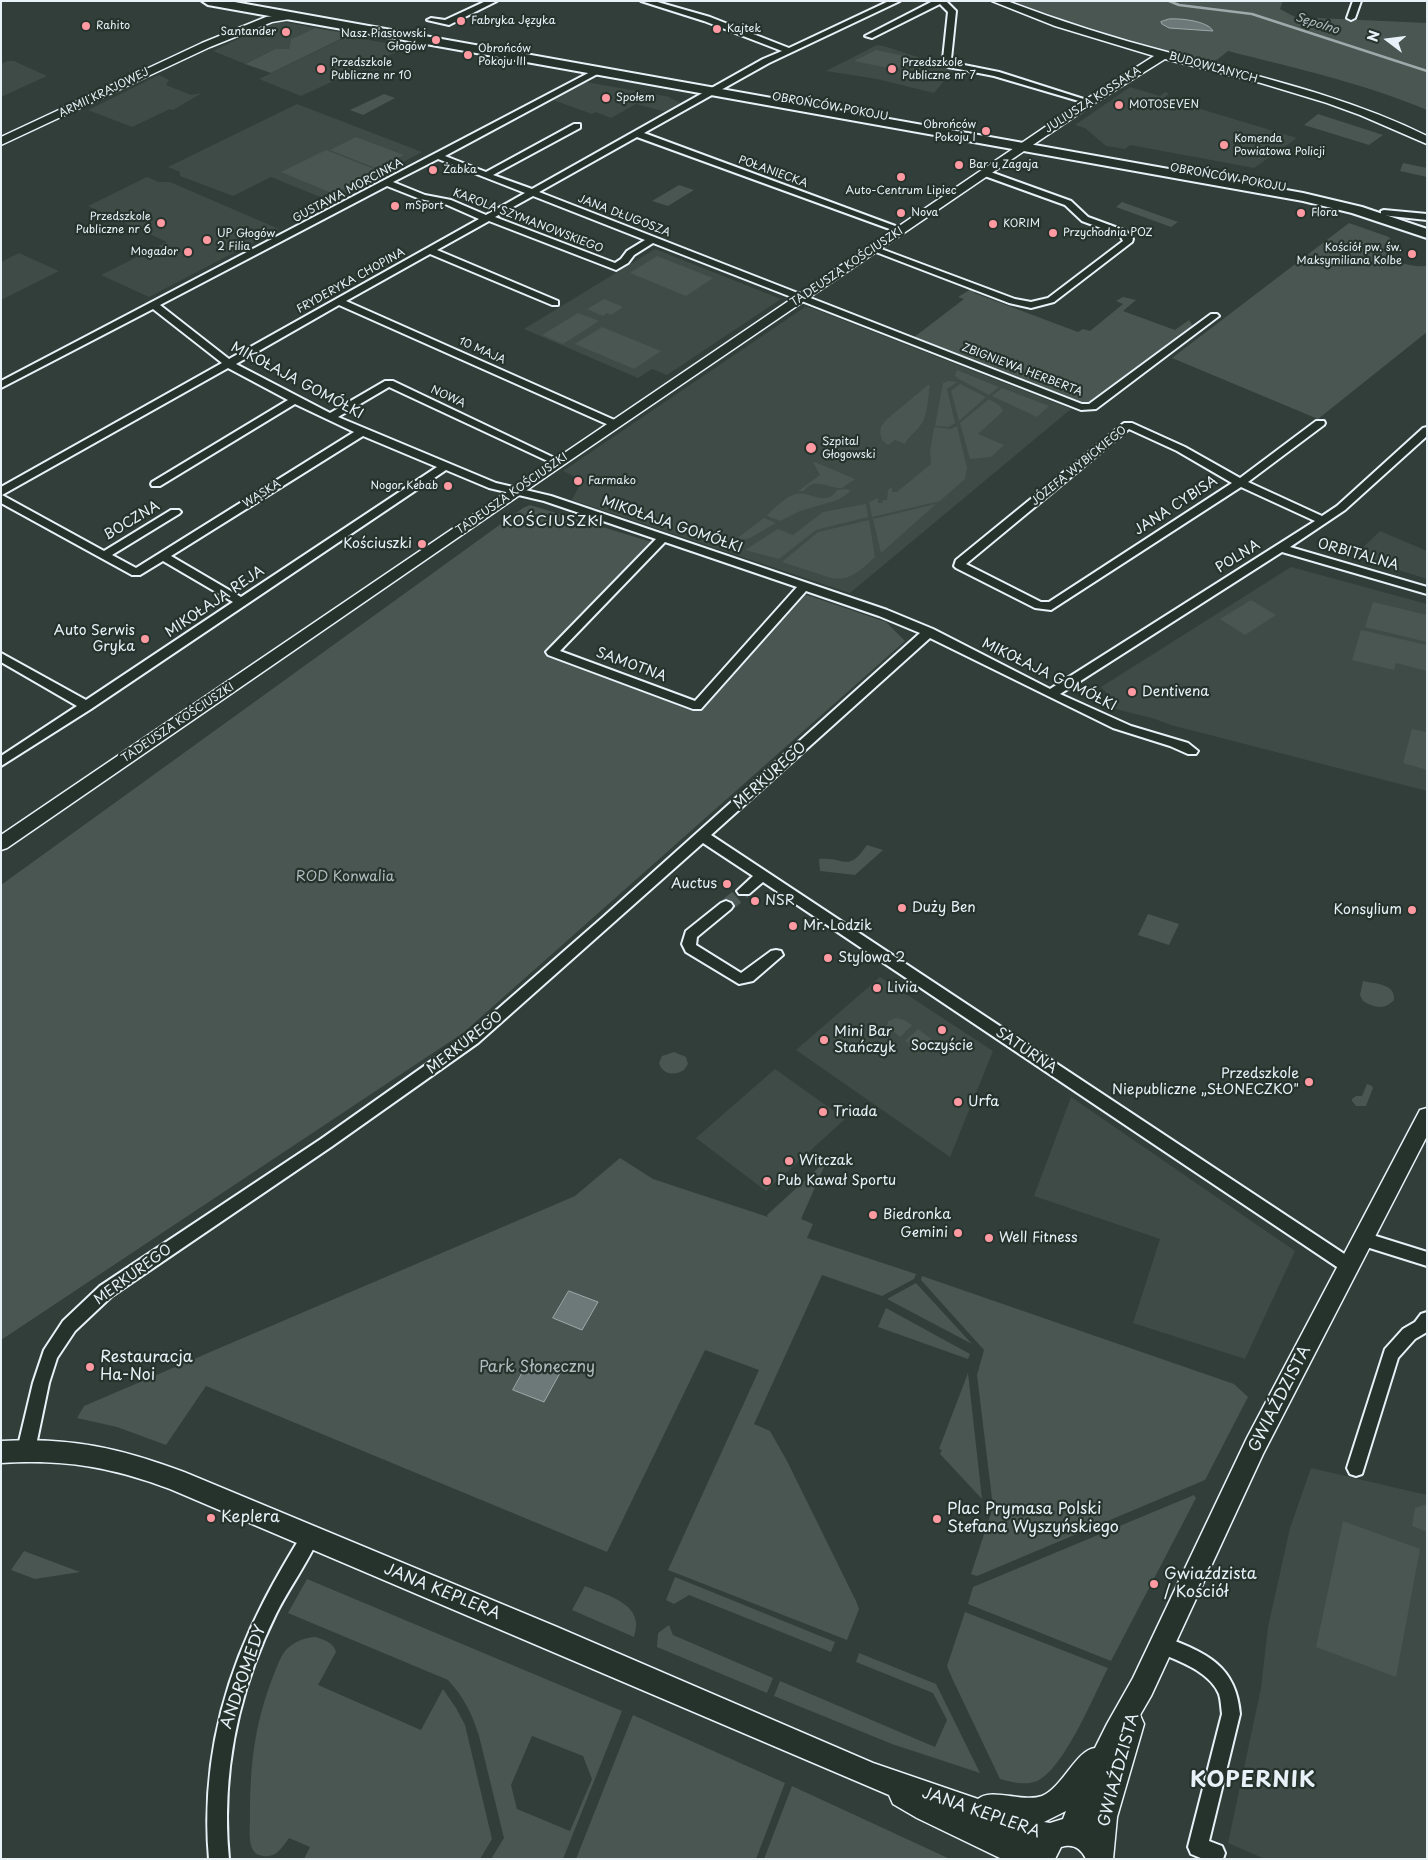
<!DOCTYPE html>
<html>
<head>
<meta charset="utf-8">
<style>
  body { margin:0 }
  #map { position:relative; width:1428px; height:1860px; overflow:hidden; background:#323e39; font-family:"Playpen Sans",sans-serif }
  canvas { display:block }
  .frame { position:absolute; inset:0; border:2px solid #e8f1f8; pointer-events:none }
  .north { position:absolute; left:1363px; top:15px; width:50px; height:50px; -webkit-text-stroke:4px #26332d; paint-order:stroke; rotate:285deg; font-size:14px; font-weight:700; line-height:20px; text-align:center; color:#e8f1f8 }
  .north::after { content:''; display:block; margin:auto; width:18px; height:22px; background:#e8f1f8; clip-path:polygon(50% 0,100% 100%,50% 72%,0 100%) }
</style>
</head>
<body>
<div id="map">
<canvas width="1428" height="1860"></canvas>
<div class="frame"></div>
<div class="north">N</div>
</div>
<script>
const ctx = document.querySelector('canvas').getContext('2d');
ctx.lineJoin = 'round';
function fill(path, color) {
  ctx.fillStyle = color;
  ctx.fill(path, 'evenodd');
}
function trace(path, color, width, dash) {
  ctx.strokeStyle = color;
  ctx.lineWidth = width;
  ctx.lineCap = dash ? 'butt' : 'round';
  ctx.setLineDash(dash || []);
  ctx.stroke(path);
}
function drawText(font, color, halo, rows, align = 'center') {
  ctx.font = font + ' "Playpen Sans",sans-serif';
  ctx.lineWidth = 4.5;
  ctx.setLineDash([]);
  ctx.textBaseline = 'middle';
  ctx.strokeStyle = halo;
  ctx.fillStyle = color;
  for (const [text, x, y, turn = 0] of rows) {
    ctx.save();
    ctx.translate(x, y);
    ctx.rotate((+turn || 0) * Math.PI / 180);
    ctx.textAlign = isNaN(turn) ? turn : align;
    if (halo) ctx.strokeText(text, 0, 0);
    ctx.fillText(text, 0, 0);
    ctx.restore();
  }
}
const built = new Path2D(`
  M284,22L315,28L291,39L289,49H275L245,64L213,51L270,24Z
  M348,36L407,47L301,96L259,79Z
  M877,45L887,47L954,69L934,93L877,79L826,71Z
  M8,61H14L47,76L1,97V64Z
  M159,75L169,80L166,85L191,95L202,93L173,110L170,109L132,127L88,110Z
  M586,82L670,97V98L681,103L666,112L636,104L611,118L596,112L592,114L553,100Z
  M1130,87L1160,96L1165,92L1169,94L1164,98L1297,138L1254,168L1130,145L1125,149L1106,146L1085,128L1075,125Z
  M297,104L422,152L330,201L271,177L233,196L180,176V172L168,167Z
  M147,177L159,182H170L279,229L149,297L101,275L167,242L88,206Z
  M655,249L781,299L667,375L652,369L638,378L524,329Z
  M19,253L59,271L1,300V262Z
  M805,307L812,308L1071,409L850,593L572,500L579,486L573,483L579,479L563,471Z
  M1380,531L1427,551V579L1354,556Z
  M1291,567L1427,604V791L1171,725L1155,719L1104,706L1109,695L1101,687Z
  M880,977L993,1051L950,1157L796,1050Z
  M775,1069L845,1119L766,1191L696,1138Z
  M1071,1097L1295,1251L1245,1359L1133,1323L1160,1239L1034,1196Z
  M1311,1468L1427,1495V1859H1265L1228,1843L1261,1688L1268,1627L1290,1528Z`);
const green = new Path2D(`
  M1009,1H1283L1280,9L1295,17L1427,23V110C1363,83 1294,68 1228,51L1213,63C1144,46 1075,28 1009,1Z
  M315,28L351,34L271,73L245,64L275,49H289L291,39Z
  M876,50L909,57L897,70L854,61Z
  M384,94L395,98L363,115L350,110Z
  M1318,114L1383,135L1369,145L1304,125Z
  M356,137L404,155L378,169L330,150Z
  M326,150L379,171L334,194L281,172Z
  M1403,163L1427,168V177L1400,171Z
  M679,185L694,190L668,206L652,201Z
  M1122,202L1178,222L1171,227L1116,207Z
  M1349,223L1389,237L1391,240L1385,248C1394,263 1409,267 1427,266V332L1318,419L1172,358Z
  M657,256L713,278L686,296L630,273Z
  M971,289L977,290L974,293L1078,332L1083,329L1090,331L1123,304L1116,301L1123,297L1136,300L1123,311L1175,330L1189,320L1193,326L1092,402L1083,404L913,338L964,299L958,297Z
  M604,299L623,307L611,315L607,313L603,316L587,309Z
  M578,313L599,321L563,344L542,335Z
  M602,327L661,351L634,369L575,344Z
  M957,370L999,387L989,395L959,379L955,376Z
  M948,381L957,382L947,389L955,423L949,427L935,426L943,383Z
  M960,384L986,397L959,421L951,391Z
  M928,385H930C928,396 928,411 923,421C918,431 908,436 905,444L895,440L888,445L882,440L880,433L881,427L886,420Z
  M1002,388L1049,406L1037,417L992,396Z
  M989,399L1000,406L1003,411L978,434L1004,445L991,457L970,459L960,423Z
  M957,426L967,468L965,479L940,501L872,517L869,502L878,498V503H882L883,500H887L888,490L892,487V492H897L931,464L930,452L934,427L951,429Z
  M813,462H815L855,479L842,488C829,489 815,476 804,491H798L820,475Z
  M846,489L851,491L838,500L800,511L780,521L767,516C772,509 787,496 796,494C810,490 826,508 837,490Z
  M866,504L868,517L816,530L779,559L745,550L778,529L793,535L823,512Z
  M936,504L881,553L873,519Z
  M530,505L655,543L545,654L699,711L804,594L886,622L905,641L463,1033L1,1340V885L523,508Z
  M764,518L776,523L750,538L732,542Z
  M869,520L875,557C862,569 850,582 831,578L782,562L818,532Z
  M1251,600L1276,615L1245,635L1220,619Z
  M1373,602L1427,615V642L1365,627Z
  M1361,630L1427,645V671L1396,663L1394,670L1352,660Z
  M1412,729L1427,732V770L1403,763Z
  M867,845L883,850L855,875L820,871L819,859C846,856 847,874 867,845Z
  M1148,914L1179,924L1169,945L1138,935Z
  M1363,981C1374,984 1396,983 1394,1000C1385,1010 1374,1008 1363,1001L1360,995Z
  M896,1018L904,1020L912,1025L900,1037L887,1026L888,1021Z
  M918,1029L934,1041V1050L923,1052L905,1041Z
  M674,1052L686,1057L688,1064L684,1070C674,1076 663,1075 659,1063L662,1056Z
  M1367,1084L1372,1086L1373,1088L1366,1106H1356L1352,1101V1099L1356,1096H1362Z
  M620,1158L653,1179L768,1217L767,1215L827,1160L801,1219L813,1224L807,1238L916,1274L914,1279L882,1296L822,1275L754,1424L770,1431L787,1461L856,1601L859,1609L847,1640L668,1570L759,1370L705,1350L607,1552L206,1386L166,1445L117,1427L77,1418L84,1406L575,1196Z
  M922,1276L1234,1384L1248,1397L1205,1480L977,1576L971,1574L993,1507L977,1375L984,1350L921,1280Z
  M916,1283L972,1344L887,1299Z
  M886,1308L970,1354L968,1359L878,1327Z
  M968,1373L982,1499L940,1454L942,1450L939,1449Z
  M1194,1495L1196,1498L1111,1661L968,1604L973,1587Z
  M1427,1504V1532L1412,1526L1415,1508Z
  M1343,1521L1420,1549L1396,1677L1316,1647Z
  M24,1551L80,1572L35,1579L11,1570Z
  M675,1577L835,1642L831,1652L689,1595L674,1604L666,1600Z
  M307,1579L622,1711L563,1859H491L504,1838L479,1736C472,1714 464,1697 448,1680L288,1613ZM532,1736L583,1756L592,1779L570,1831L517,1809L511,1785Z
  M585,1586C608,1596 646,1604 634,1637L572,1610Z
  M965,1612L1108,1668C1094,1695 1064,1769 1037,1781C1025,1786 1012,1782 1000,1779L952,1678L947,1666Z
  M669,1625L673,1635L773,1678L767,1693L657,1647L658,1633Z
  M315,1637C325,1640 333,1642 336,1652L318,1685L421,1730L443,1689L456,1708L465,1725L492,1839L480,1859H304L310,1847L289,1838C282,1848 276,1858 263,1856C259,1855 255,1854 253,1850C248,1842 250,1827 250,1817C250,1766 254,1727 272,1679C276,1670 279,1659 285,1651C293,1642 303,1638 315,1637Z
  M859,1653L936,1684L980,1773L892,1744L774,1696L780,1681L935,1747L947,1720L933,1693L856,1662Z
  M633,1715L785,1783L756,1859H576Z
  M792,1786L950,1859H764Z`);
const water = new Path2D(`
  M1169,19C1180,18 1208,21 1213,31L1169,28L1162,24L1161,22Z
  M569,1291L598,1302L582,1330L553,1318Z
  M529,1361L560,1373L544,1402L513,1390Z`);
const stream = new Path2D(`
  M1169,1L1179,5L1252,14L1427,71`);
const streetTunnel = new Path2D(`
  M726,906L744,891`);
const street = new Path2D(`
  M486,1H497L449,25L427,20L431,18L445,20Z
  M641,1H654L710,17L789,48L889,1H900L769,63L644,133L906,230L901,233L898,232L637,137L539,192L1082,404H1089L1211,314H1217L1219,316L1096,409L1081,410L653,243L634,255L628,263L616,270L489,221L437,250L558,301V305H552L430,254L346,301L619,422L620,424L619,426H611L339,305L236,364L330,413L385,381H393L563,462L558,465L554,464L389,387L338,417L496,483L551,496L887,610L933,629L1050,689L1315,521L1241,487L1051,610L1035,608L956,568L954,566L956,560L1124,423H1132L1185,447L1240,478L1316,421H1324L1325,423L1324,425L1248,482L1322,516L1337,506L1423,428L1427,427V436L1345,510L1290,547L1427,587V594L1282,552L1060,694L1131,726L1188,743L1198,751L1196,754H1188L1170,746L1113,728L930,638L711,835L1355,1261L1357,1266L1355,1271L1349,1273L1343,1271L763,882L749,894H739L737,891L753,876L703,843L478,1043L331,1147L112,1296L75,1331L57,1358L49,1383L35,1450L32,1456L26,1458L20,1456L17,1450L33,1383L44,1350L63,1321L100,1286L321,1139L468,1035L602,918L920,633L879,616L806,591L701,709H693L548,655L546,652L656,539L544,501L489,488L446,470L91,709L1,766V756L77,706L1,662V653L86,700L233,602L163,561L140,575H132L1,503V487L222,363L153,309L1,388V381L596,69L603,71L445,156L486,172L574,124H580V128L493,175L532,189L763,59L782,51L704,21ZM438,159L525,193L486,215L451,200L425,195L393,182ZM387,186L420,199L445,204L479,219L229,359L160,305ZM533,196L645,240L627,251L621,259L615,263L495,217ZM228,368L288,400L152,482L151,484L152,486H160L295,404L354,432L136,568L112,555L179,514L181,512L179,510H171L104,551L2,495ZM1129,429L1177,451L1232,483L1049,602H1041L966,564ZM363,436L437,467L241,597L171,556ZM665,542L797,587L695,701L560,651Z
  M933,1H946L956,11L951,59L954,63L999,72L1093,102L1089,104L994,76L948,67L943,59L948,12L940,4L872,38L865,36Z
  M1353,1H1361L1355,18L1351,20L1347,18Z
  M985,170L1071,201L1088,217L1126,231L1133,239L1132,242L1054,302L1031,308L1009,303L868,249L873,246L876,247L1015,299L1031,302L1048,298L1123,241L1120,235L1082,221L1065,205L982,175L981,173Z
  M1384,210L1427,214V220L1381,215V211Z
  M726,901L731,903L733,906L731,909L697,937L696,945L741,973L771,951L776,950L781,951L783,955L753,981L739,984L686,952L682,944L686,931L721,903Z
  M1363,1232L1427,1252V1266L1357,1244L1355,1239L1357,1234Z
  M1427,1312V1332L1415,1339L1398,1358L1362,1474L1356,1476L1350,1474L1347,1468L1385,1349L1403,1329L1415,1322L1421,1314Z
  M310,1529L316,1531L319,1537C307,1564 289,1588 276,1614C238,1691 221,1774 229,1859H209C201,1768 222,1682 264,1601C276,1577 290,1554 304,1531Z
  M1160,1635C1203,1652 1236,1663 1240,1714L1209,1841L1222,1846L1225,1853L1223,1859H1203L1191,1854L1188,1847L1222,1714C1221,1707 1221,1700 1219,1694C1209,1670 1175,1660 1153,1650L1151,1644L1153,1638Z`);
const secondary = new Path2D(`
  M992,1H1007C1060,21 1113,38 1167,52C1255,76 1344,95 1427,136V144L1360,115L1327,103L1261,83L1165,59L1093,104L556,470L7,848L1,850V835L1085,100L1154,56L1055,26Z
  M292,13L296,14L297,16L296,18L272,22L210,47L1,145V137L202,43L266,17Z
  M1427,1108V1136L1263,1454L1151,1696L1140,1715L1144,1724L1117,1817L1113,1859H1086C1081,1848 1073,1843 1061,1847L1055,1859H1002L917,1818L893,1804L889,1795L170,1489C111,1467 65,1459 1,1463V1441C70,1437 120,1448 184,1472L557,1627L873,1763L978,1799C991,1787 1023,1803 1042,1796C1063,1787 1076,1750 1095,1748L1107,1724L1133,1678L1247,1438L1420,1110ZM1066,1811L1063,1819L1050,1823L1044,1822Z`);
const primary = new Path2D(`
  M202,1H229L1303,193L1362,207L1427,229V238L1352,213L1303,201L208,5Z`);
const markers = [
  [461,21,5,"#ff9aa2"],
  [86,26,5,"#ff9aa2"],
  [717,29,5,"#ff9aa2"],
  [286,32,5,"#ff9aa2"],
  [436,40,5,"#ff9aa2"],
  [468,55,5,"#ff9aa2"],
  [321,69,5,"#ff9aa2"],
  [892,69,5,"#ff9aa2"],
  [606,98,5,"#ff9aa2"],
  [1119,105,5,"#ff9aa2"],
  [986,131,5,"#ff9aa2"],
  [1224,145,5,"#ff9aa2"],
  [959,165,5,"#ff9aa2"],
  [433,170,5,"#ff9aa2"],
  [901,177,5,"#ff9aa2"],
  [395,206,5,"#ff9aa2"],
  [901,213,5,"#ff9aa2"],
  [1301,213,5,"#ff9aa2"],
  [161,223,5,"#ff9aa2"],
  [993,224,5,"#ff9aa2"],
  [1053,233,5,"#ff9aa2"],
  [207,240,5,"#ff9aa2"],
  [188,252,5,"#ff9aa2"],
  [1412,254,5,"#ff9aa2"],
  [811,448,6,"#ff9aa2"],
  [578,481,5,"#ff9aa2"],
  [448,486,5,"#ff9aa2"],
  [422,544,5,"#ff9aa2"],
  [145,639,5,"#ff9aa2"],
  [1132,692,5,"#ff9aa2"],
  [727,884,5,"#ff9aa2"],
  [755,901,5,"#ff9aa2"],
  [902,908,5,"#ff9aa2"],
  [1412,910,5,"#ff9aa2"],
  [793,926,5,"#ff9aa2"],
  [828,958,5,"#ff9aa2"],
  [877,988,5,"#ff9aa2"],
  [942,1030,5,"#ff9aa2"],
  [824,1040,5,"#ff9aa2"],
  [1309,1082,5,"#ff9aa2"],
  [958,1102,5,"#ff9aa2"],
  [823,1112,5,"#ff9aa2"],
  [789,1161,5,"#ff9aa2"],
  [767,1181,5,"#ff9aa2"],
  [873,1215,5,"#ff9aa2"],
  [958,1233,5,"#ff9aa2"],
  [989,1238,5,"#ff9aa2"],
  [90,1367,5,"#ff9aa2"],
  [211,1518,5,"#ff9aa2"],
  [937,1519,5,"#ff9aa2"],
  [1154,1584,5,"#ff9aa2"]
];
const farPoinames = [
  ["Fabryka Języka",471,21],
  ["Rahito",96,26],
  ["Kajtek",727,29],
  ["Santander",276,32,"right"],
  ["Nasz Piastowski",426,34,"right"],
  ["Głogów",426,47,"right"],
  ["Obrońców",478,49],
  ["Pokoju III",478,62],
  ["Przedszkole",331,63],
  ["Publiczne nr 10",331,76],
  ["Przedszkole",902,63],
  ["Publiczne nr 7",902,76],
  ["Społem",616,98],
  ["MOTOSEVEN",1129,105],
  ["Obrońców",976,125,"right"],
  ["Pokoju I",976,138,"right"],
  ["Komenda",1234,139],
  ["Powiatowa Policji",1234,152],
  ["Bar u Zagaja",969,165],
  ["Żabka",443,170],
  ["Auto-Centrum Lipiec",901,191,"center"],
  ["mSport",405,206],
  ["Nova",911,213],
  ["Flora",1311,213],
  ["Przedszkole",151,217,"right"],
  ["Publiczne nr 6",151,230,"right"],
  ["KORIM",1003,224],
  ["Przychodnia POZ",1063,233],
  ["UP Głogów",217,234],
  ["2 Filia",217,247],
  ["Kościół pw. św.",1402,248,"right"],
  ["Maksymiliana Kolbe",1402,261,"right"],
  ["Mogador",178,252,"right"],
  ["Szpital",822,442],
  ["Głogowski",822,455],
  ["Farmako",588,481],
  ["Nogor Kebab",438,486,"right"]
];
const farStreetnames = [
  ["BUDOWLANYCH",1213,68,15],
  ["ARMII KRAJOWEJ",104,93,-26],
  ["JULIUSZA KOSSAKA",1093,100,-33],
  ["OBROŃCÓW POKOJU",830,107,10],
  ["POŁANIECKA",773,172,20],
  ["OBROŃCÓW POKOJU",1228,178,10],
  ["GUSTAWA MORCINKA",348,191,-28],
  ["JANA DŁUGOSZA",624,216,21],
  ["KAROLA SZYMANOWSKIEGO",528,221,21],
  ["TADEUSZA KOŚCIUSZKI",847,267,-34],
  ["FRYDERYKA CHOPINA",351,281,-29],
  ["10 MAJA",482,351,24],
  ["ZBIGNIEWA HERBERTA",1022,370,21],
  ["NOWA",448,397,25],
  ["JÓZEFA WYBICKIEGO",1079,466,-39],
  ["WĄSKA",262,494,-32],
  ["TADEUSZA KOŚCIUSZKI",512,494,-35],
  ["TADEUSZA KOŚCIUSZKI",178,723,-34]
];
const farWaternames = [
  ["Sępolno",1317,24,18]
];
const streetNames = [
  ["MIKOŁAJA GOMÓŁKI",297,381,28],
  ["JANA CYBISA",1176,506,-33],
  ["BOCZNA",132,521,-31],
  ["MIKOŁAJA GOMÓŁKI",672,525,19],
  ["ORBITALNA",1358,555,16],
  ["POLNA",1238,557,-32],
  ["MIKOŁAJA REJA",215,602,-34],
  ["SAMOTNA",631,665,20],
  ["MIKOŁAJA GOMÓŁKI",1049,675,26],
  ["MERKUREGO",770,776,-42],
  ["MERKUREGO",465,1043,-38],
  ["SATURNA",1026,1051,34],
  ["MERKUREGO",133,1275,-36]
];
const poiNames = [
  ["Kościuszki",412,544,"right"],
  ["Auto Serwis",135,631,"right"],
  ["Gryka",135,647,"right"],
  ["Dentivena",1142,692],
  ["Auctus",717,884,"right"],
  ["NSR",765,901],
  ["Duży Ben",912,908],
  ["Konsylium",1402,910,"right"],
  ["Mr. Lodzik",803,926],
  ["Stylowa 2",838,958],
  ["Livia",887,988],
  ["Mini Bar",834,1032],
  ["Stańczyk",834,1048],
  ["Soczyście",942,1046,"center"],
  ["Przedszkole",1299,1074,"right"],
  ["Niepubliczne „SŁONECZKO\"",1299,1090,"right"],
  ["Urfa",968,1102],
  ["Triada",833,1112],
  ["Witczak",799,1161],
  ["Pub Kawał Sportu",777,1181],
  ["Biedronka",883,1215],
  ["Gemini",948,1233,"right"],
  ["Well Fitness",999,1238]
];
const parkNames = [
  ["ROD Konwalia",345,877]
];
const neighbourhoodNames = [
  ["KOŚCIUSZKI",553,522]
];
const nearPoinames = [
  ["Restauracja",100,1358],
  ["Ha-Noi",100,1376],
  ["Plac Prymasa Polski",947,1510],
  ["Stefana Wyszyńskiego",947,1528],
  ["Keplera",221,1518],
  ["Gwiaździsta",1164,1575],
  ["/ Kościół",1164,1593]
];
const nearParknames = [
  ["Park Słoneczny",537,1368]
];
const nearStreetnames = [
  ["GWIAŹDZISTA",1280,1399,-63],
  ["JANA KEPLERA",442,1592,22],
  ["ANDROMEDY",244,1677,-71],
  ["GWIAŹDZISTA",1119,1770,-75],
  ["JANA KEPLERA",981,1813,19]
];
const nearDistrictnames = [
  ["KOPERNIK",1253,1781]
];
fill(built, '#3f4b46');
fill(green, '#495651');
fill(water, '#6d7978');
trace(water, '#9ea9ab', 1);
trace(stream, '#9ea9ab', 2.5);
trace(streetTunnel, '#4d5956', 14, [14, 7]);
trace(street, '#e8f1f8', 4);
trace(secondary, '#e8f1f8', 3);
trace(primary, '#e8f1f8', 4);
fill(street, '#26332d');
fill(secondary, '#26332d');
fill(primary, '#26332d');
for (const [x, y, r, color] of markers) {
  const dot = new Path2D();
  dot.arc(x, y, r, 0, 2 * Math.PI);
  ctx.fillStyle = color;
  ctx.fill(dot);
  trace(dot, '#26332d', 2);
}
drawText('11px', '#e8f1f8', '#26332d', farPoinames, 'left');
drawText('11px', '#e8f1f8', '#26332d', farStreetnames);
drawText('italic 12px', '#b1bbbe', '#26332d', farWaternames);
drawText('14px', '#e8f1f8', '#26332d', streetNames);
drawText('14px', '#e8f1f8', '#26332d', poiNames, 'left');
drawText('14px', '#b0bbbe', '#26332d', parkNames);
ctx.letterSpacing = '1px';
drawText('15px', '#e8f1f8', '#26332d', neighbourhoodNames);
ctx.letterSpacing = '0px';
drawText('16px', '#e8f1f8', '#26332d', nearPoinames, 'left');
drawText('16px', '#b0bbbe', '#26332d', nearParknames);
drawText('16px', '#e8f1f8', '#26332d', nearStreetnames);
ctx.letterSpacing = '1px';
drawText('bold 22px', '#e8f1f8', '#26332d', nearDistrictnames);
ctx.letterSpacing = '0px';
</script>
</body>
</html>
